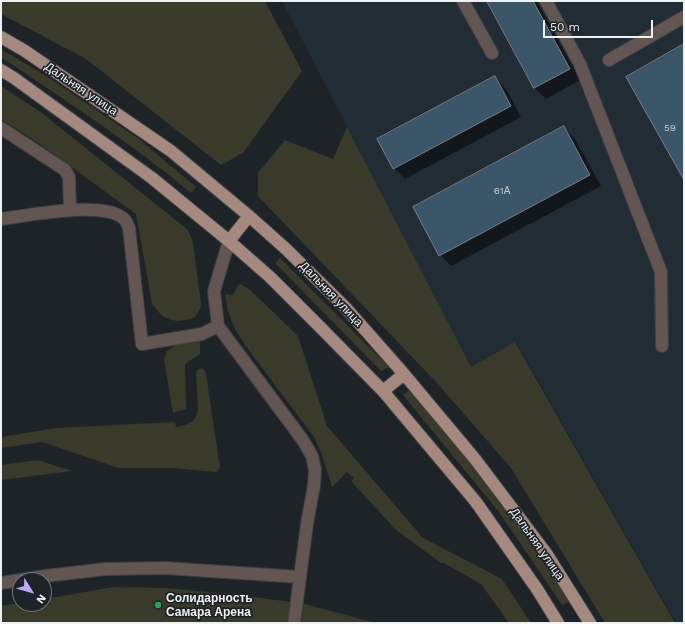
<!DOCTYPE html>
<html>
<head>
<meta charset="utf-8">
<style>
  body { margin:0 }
  #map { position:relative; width:685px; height:624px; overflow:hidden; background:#1e2327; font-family:"Work Sans",sans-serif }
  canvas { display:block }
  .frame { position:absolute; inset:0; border:2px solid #edf1f3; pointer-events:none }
  .north { position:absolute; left:12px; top:572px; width:40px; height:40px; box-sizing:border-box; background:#1e2327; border:1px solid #717579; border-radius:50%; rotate:127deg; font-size:11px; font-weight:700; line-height:16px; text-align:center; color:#edf1f3 }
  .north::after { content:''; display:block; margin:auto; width:14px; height:18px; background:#bfa9f4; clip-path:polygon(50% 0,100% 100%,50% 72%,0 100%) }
  .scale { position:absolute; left:543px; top:20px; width:110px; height:18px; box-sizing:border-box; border:2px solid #edf1f3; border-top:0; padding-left:5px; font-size:12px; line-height:14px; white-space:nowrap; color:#edf1f3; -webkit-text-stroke:3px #1e2327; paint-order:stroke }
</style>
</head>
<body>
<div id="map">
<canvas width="685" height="624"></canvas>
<div class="frame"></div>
<div class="north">N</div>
<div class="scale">50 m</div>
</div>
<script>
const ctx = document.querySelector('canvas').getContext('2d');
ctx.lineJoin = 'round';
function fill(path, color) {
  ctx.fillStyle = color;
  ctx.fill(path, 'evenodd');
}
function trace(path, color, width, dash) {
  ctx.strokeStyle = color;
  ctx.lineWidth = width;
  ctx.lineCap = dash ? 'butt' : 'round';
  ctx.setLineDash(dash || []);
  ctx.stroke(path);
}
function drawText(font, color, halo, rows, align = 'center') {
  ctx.font = font + ' "Work Sans",sans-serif';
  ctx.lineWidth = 3.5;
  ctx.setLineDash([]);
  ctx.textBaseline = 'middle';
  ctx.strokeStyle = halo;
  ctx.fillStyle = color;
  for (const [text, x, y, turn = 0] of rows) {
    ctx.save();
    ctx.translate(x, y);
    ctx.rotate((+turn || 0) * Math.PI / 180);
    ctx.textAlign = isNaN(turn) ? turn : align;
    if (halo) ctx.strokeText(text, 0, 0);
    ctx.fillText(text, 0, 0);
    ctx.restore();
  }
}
const built = new Path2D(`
  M282,1H684V623H676L516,342L471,367Z`);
const green = new Path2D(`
  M1,1H265L302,71L243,153L221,165L86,59L1,14Z
  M1,49L48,77L139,139L196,187L191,193C131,143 66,101 1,57Z
  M1,86L42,113L188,230L193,242L201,304L200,309L195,317L192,319L178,321L172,320L162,316L152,304L136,214L37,142L1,119Z
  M347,127L471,367L515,342L675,623H605L511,468L437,383L258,196V173L285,140L333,159Z
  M280,258L389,367L381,371L275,263Z
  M240,284L248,288L298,336L327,426L423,538L502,579L531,623H509L481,584L444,563H441L396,530L351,481L354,478L347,472L332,487L321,452L314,437L245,345L234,327L228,311L225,294L233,295L236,288Z
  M200,340V354L185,364L186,409L173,413L164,360L167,351L177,344Z
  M201,368L205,371L206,374L220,468L216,472L171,468H119L42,442L1,448V437L56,428L175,422L176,427C188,425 195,423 198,411L196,371Z
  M410,390L458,447L512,517L570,602L562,605L499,512L403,395Z
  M38,460L72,471L1,480V465Z
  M114,587L166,588L240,595L305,604L376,623H1V606L20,603V604H44V599Z`);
const shadow = new Path2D(`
  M488,1H537L580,80L546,99L535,88Z
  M495,78L506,89L521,117L405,179L394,168Z
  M564,127L575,139L601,186L451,266L440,255Z`);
const building = new Path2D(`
  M487,1H533L570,69L534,88Z
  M684,44V180L626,77Z
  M495,76L511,106L393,169L377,139Z
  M564,126L590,175L439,256L413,207Z`);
const minor = new Path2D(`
  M463,1L492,53
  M546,1L580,64L661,272L662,346
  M609,60L684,17
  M1,128L65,170L69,177L70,210
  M1,219C27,216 107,199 125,220C127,222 128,226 129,228L142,344L202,334L218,326
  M229,241L214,291L218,326L302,439L312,456L315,470L314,485L307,524L294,623
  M1,583L45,576L106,569L165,568L300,577`);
const major = new Path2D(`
  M1,37L25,51L171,151L249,216L286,249L345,307L404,374L475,459L546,553L590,623
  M1,70L14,78L152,178L229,241L270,277L321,328L383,391L476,502L537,589L558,623
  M229,241L249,216
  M383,391L404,374`);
const markers = [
  [158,605,4,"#2e9e5b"]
];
const numberNames = [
  ["59",670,128],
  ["61А",502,191]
];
const streetNames = [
  ["Дальняя улица",81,89,34],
  ["Дальняя улица",331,294,46],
  ["Дальняя улица",537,544,55]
];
const poiNames = [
  ["Солидарность",166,598],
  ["Самара Арена",166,612]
];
fill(built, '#222c34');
fill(green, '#393a29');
fill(shadow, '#0007');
fill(building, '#3c5669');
trace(building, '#777d82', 1);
trace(minor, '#3b4044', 14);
trace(major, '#3b4044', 14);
trace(minor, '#635551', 12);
trace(major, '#a5887e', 12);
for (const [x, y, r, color] of markers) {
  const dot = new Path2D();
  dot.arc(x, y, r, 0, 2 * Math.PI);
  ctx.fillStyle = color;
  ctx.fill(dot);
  trace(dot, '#1e2327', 1.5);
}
drawText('10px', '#c1cad0', null, numberNames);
drawText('12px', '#edf1f3', '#1e2327', streetNames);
drawText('bold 12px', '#edf1f3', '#1e2327', poiNames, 'left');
</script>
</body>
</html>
